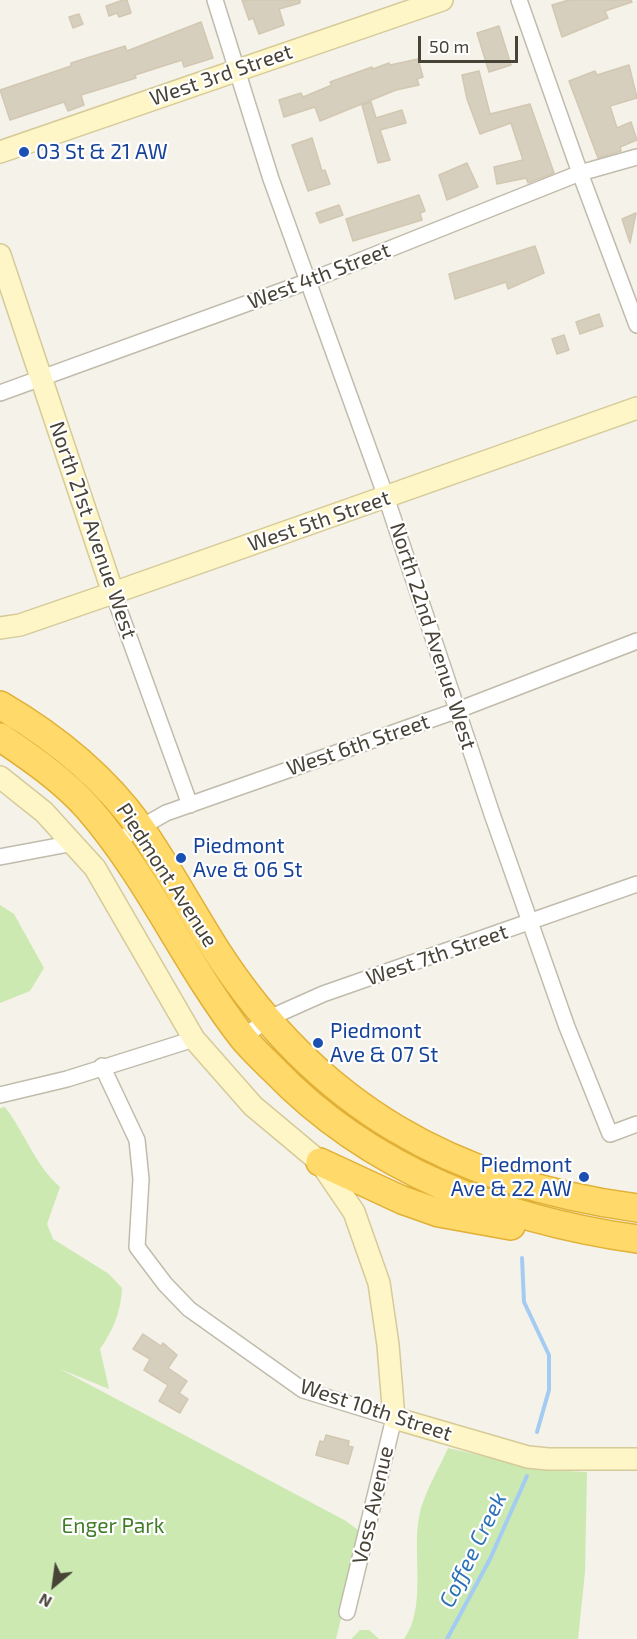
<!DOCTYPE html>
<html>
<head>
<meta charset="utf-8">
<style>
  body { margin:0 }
  #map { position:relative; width:637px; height:1639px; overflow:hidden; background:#f5f2e9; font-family:"Exo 2",sans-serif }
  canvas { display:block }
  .north { position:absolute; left:24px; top:1555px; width:60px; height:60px; -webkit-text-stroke:4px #fff; paint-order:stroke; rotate:209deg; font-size:16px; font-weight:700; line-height:24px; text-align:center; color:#484337 }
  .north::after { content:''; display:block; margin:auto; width:21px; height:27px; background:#484337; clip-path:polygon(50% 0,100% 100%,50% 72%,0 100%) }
  .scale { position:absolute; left:418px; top:36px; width:100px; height:27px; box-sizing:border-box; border:3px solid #484337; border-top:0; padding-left:8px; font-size:18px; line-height:21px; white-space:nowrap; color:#484337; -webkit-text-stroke:4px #fff; paint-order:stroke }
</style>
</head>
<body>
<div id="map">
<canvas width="637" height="1639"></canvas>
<div class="north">N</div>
<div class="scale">50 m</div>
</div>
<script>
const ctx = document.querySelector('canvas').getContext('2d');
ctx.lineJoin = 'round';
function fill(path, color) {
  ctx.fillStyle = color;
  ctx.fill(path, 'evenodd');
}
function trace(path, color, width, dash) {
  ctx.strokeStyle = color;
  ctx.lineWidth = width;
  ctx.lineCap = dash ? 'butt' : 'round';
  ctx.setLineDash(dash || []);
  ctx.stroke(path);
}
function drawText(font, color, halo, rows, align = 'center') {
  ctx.font = font + ' "Exo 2",sans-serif';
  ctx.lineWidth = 4.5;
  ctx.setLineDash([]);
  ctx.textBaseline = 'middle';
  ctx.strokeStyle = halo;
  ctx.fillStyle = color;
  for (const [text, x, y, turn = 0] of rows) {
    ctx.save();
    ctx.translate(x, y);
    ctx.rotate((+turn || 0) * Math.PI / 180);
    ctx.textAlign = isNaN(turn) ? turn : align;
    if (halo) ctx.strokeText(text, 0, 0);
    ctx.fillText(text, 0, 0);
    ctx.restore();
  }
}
const green = new Path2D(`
  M0,905L14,914L44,968L30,991L0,1003Z
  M5,1107C25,1133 35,1165 60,1187L47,1224L53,1239L109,1274L122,1288C121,1312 113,1330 100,1349L109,1389L60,1369L346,1521L358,1530L360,1539L336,1639H0V1108Z
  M448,1448L545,1470L587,1472L585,1572L578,1639H404C427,1607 412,1555 419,1517C423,1494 439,1469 448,1448Z
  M360,1630H369L379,1639H351Z`);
const stream = new Path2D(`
  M522,1258L524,1302L549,1355V1390L537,1432
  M447,1639L490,1559L527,1476`);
const building = new Path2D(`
  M123,0H127L131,13L119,17L117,13L109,16L106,6Z
  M242,0H300V3L279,9L284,25L259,34L253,18L249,20Z
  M569,0H631L632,2L605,11L608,18L562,37L552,5Z
  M79,14L83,24L73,28L69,17Z
  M201,22L213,58L184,67L182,60L135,75L136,78L81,95L84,105L68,111L64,102L10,120L0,90L71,66V63L125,46L127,51Z
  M499,26L511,65L489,72L477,33Z
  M418,59L423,77L417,79L419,85L396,90L320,121L315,107L284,117L279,100L301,93L303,97L332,85L330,82L372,67L373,69L389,63L390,65Z
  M629,65L637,98L610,106L617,128L631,122L637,140L620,147L621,151L598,158L569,81L595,71L597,75Z
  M479,71L490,114L530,104L554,173L528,183L526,178L497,184L494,167L523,160L511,123L480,134L467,99L462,75Z
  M371,102L376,118L402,110L406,123L380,130L390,160L378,163L362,105Z
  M312,138L322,171L325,170L330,184L308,191L292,145Z
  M467,163L478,187L447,200L439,175Z
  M419,195L425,211L420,213L422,220L353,241L346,219Z
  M339,205L343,215L320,223L316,213Z
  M636,213L630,243L622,219Z
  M535,246L544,273L508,289L506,282L455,299L449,274Z
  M599,314L603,326L580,334L576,322Z
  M564,335L569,350L557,354L552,339Z
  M143,1334L161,1346L163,1343L177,1355L168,1368L187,1381L179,1393L188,1399L180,1413L159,1401L168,1385L144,1370L150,1359L133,1349Z
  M326,1435L349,1441L348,1446L353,1447L348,1464L316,1455L320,1441L324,1442Z`);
const street = new Path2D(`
  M215,0L271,179L386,497L492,814L567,1027L610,1134L637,1124
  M519,0L580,173L637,325
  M0,393L309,281L580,173L637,157
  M113,593L190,805
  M115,842L166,813L458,710L637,641
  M0,857L74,843
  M243,1038L267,1019L323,994L637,884
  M102,1066L137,1140L141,1179L137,1247L165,1284L189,1309L303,1390L394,1418L347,1612
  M0,1095L67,1079L194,1039`);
const secondary = new Path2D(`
  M0,152L442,0
  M0,255L113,593
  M0,628L20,625L113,593L637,408
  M0,777L44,812L95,868L194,1039L253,1106L320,1162L354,1212L379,1283L388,1345L394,1418L528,1457L548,1459H637`);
const highway = new Path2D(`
  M0,705C53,736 103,776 139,826C167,866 190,909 216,950C317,1107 454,1183 637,1208
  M0,737C31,758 63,780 88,808C149,878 186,965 243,1038C252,1049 264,1060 274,1070C370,1170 502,1220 637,1239
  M320,1162L402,1200L439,1213L511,1226`);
const markers = [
  [24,152,6,"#1a4fb4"],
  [181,858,6,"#1a4fb4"],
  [318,1043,6,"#1a4fb4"],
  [584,1177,6,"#1a4fb4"]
];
const streetNames = [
  ["West 3rd Street",221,75,-19],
  ["West 4th Street",319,276,-21],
  ["West 5th Street",319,521,-19],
  ["North 21st Avenue West",93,530,71],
  ["North 22nd Avenue West",433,636,72],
  ["West 6th Street",358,745,-19],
  ["Piedmont Avenue",167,875,57],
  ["West 7th Street",437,955,-19],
  ["West 10th Street",376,1410,18],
  ["Voss Avenue",373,1505,-77]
];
const transitNames = [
  ["03 St & 21 AW",36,152],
  ["Piedmont",193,846],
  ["Ave & 06 St",193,870],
  ["Piedmont",330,1031],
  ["Ave & 07 St",330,1055],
  ["Piedmont",572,1165,"right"],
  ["Ave & 22 AW",572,1189,"right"]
];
const parkNames = [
  ["Enger Park",113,1526]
];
const waterNames = [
  ["Coffee Creek",473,1550,-64]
];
fill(green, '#cbe9b1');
trace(stream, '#a4ccf2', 4);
fill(building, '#d7cfbe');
trace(building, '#d2c7b1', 1.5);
trace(street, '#c0bbab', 18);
trace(secondary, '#d5ca98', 24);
trace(highway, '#e1b036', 30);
trace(street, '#fff', 15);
trace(secondary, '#fff6c8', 21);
trace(highway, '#ffd969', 27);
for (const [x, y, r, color] of markers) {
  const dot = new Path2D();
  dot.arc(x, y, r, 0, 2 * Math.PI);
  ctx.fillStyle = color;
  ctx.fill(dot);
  trace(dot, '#fff', 2);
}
drawText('21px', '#484337', '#fff', streetNames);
drawText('21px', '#164399', '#fff', transitNames, 'left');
drawText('21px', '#417c28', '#fff', parkNames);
drawText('italic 22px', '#2d72b7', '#fff', waterNames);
</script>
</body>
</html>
